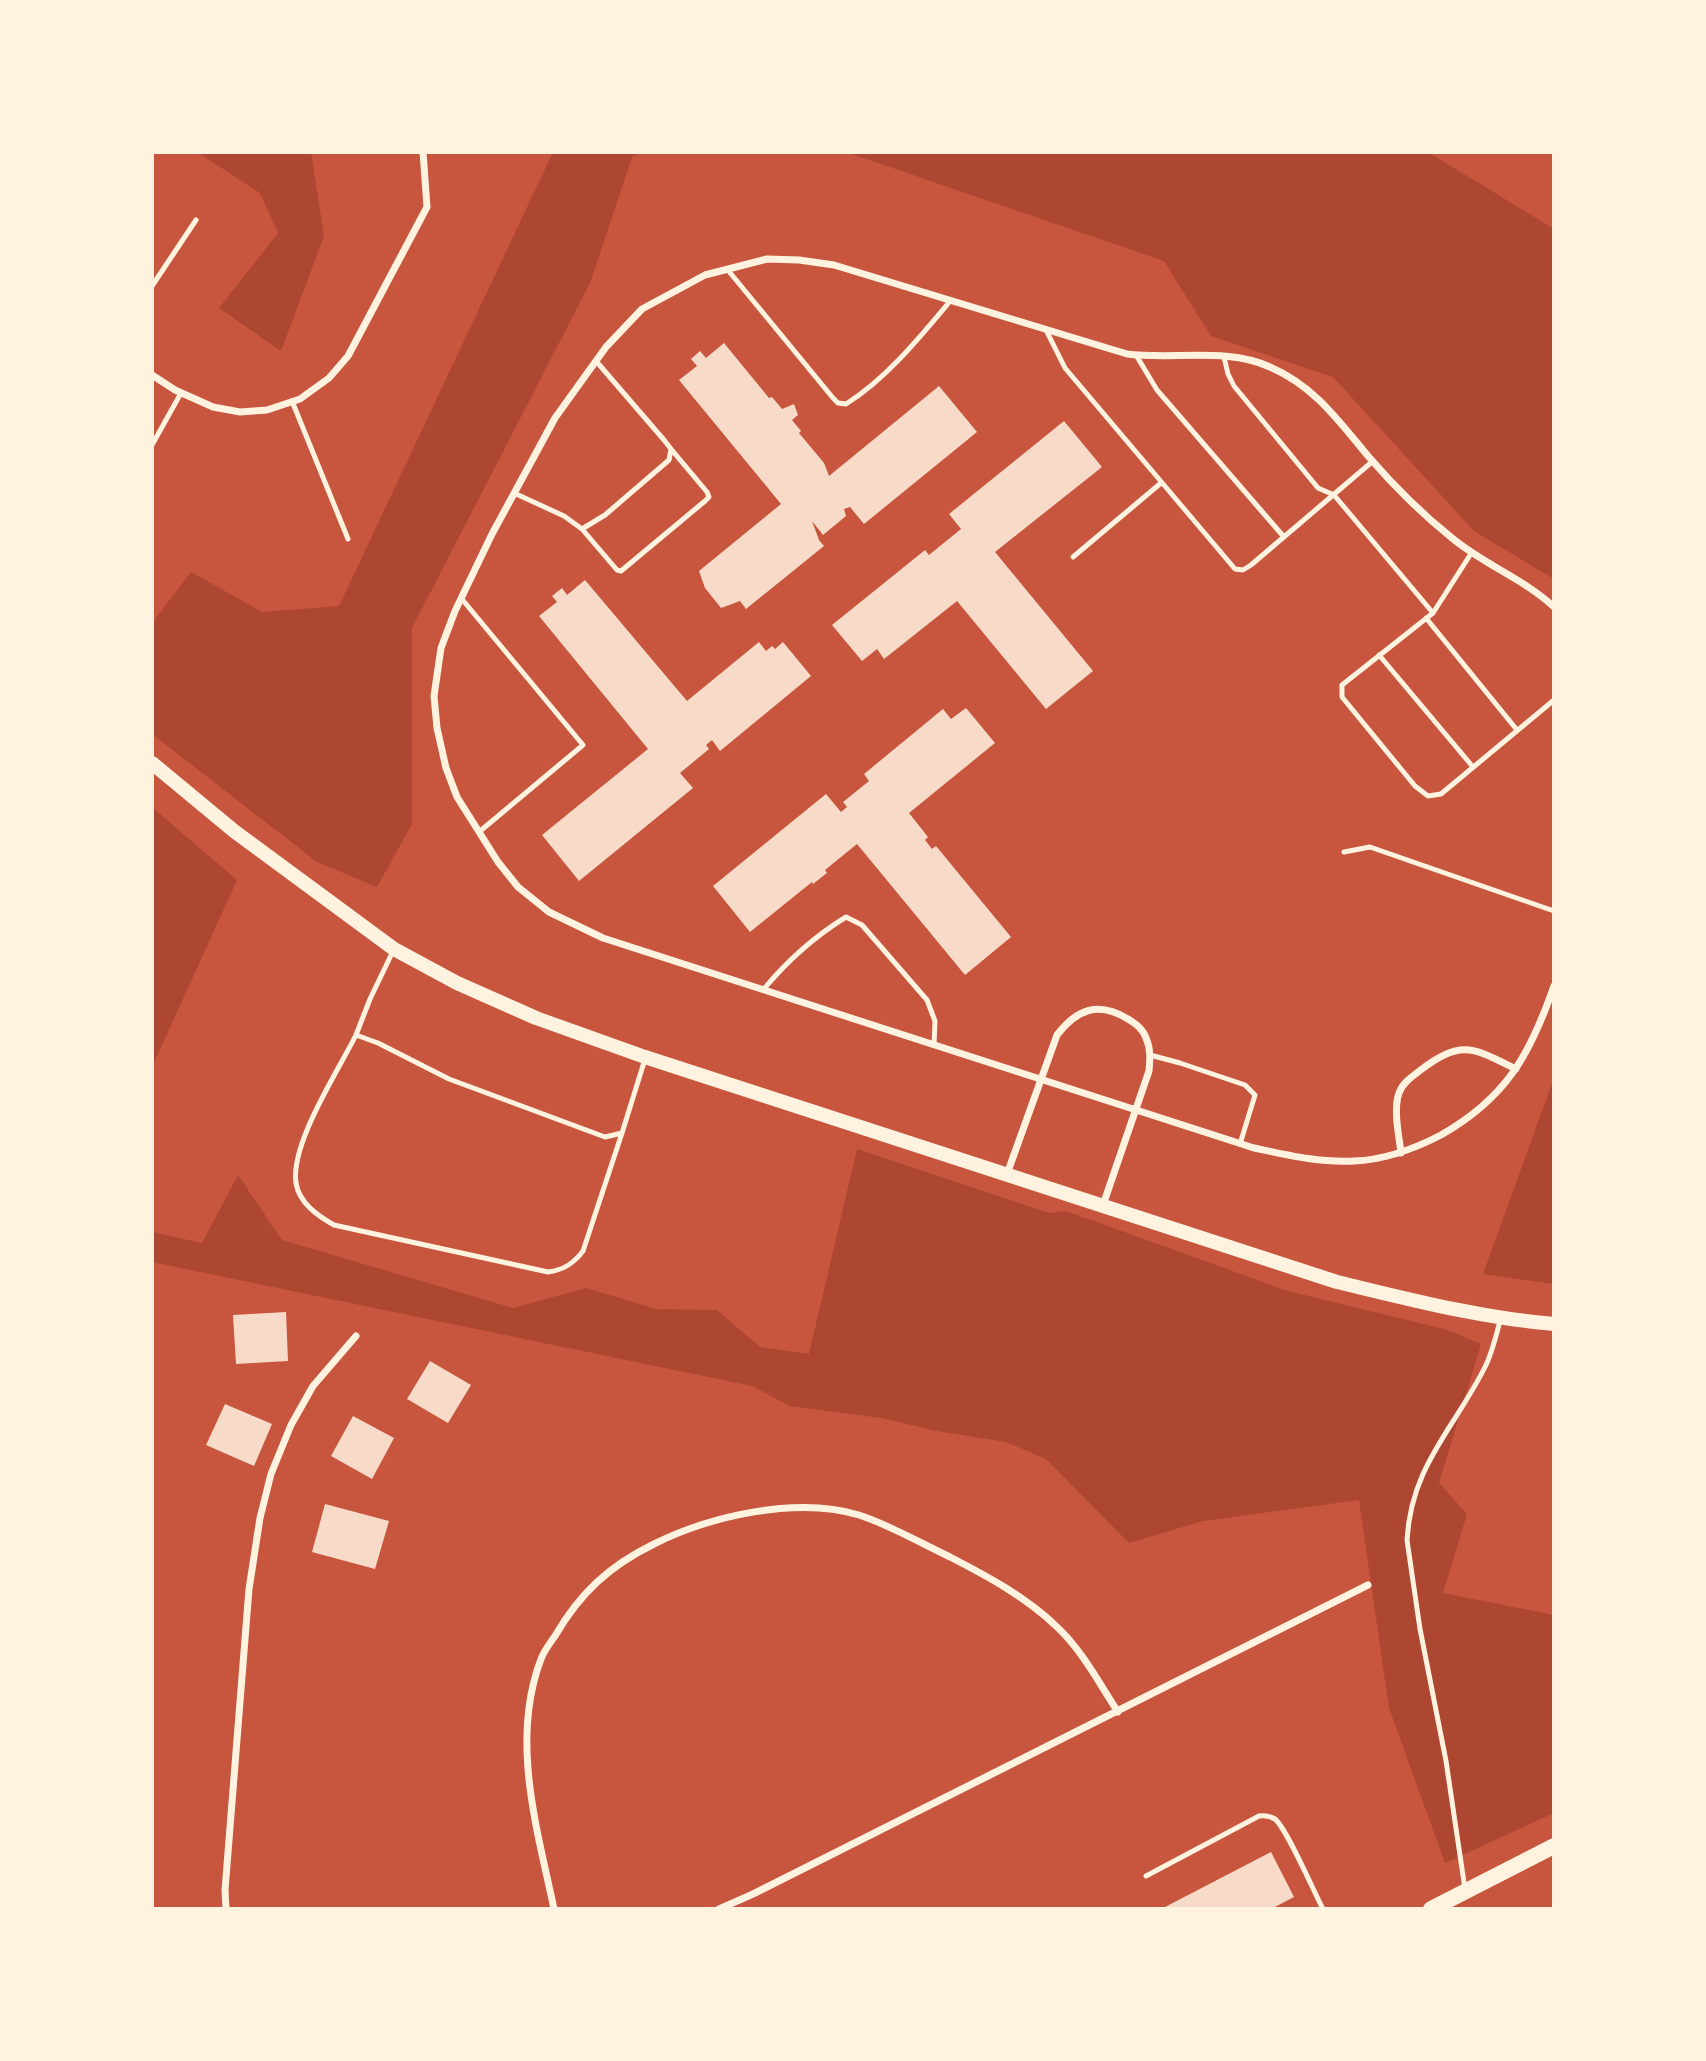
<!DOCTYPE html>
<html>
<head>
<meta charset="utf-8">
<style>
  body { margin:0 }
  #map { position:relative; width:1706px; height:2061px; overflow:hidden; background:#c8553d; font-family:"Noto Sans",sans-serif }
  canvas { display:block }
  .frame { position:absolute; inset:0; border:154px solid #fff3e0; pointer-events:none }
</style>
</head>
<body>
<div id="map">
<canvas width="1706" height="2061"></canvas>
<div class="frame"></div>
</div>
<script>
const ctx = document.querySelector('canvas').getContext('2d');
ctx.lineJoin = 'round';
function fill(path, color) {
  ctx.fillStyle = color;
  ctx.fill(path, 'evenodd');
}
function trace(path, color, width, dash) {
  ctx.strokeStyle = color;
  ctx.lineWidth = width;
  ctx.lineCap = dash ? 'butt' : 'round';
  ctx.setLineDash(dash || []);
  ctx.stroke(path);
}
const green = new Path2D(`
  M197,152H311L324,236L281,351L219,308L278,233L260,193Z
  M553,152H643L632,157L590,283L412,628V824L377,887L317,862L152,734V623L191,572L262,612L339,606Z
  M846,152H1428L1554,229V579L1474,531L1333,377L1211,336L1164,261Z
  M152,807L237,880L152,1067Z
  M1554,1078V1284L1483,1274Z
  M857,1149L1049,1213L1066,1211L1288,1291L1448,1330L1481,1344L1439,1483L1467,1514L1443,1593L1554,1615V1813L1445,1863L1389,1708L1359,1500L1203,1521L1129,1543L1046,1459L1006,1442L937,1431L881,1418L790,1406L752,1386L152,1262V1232L202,1243L238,1175L282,1240L513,1308L586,1288L656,1309L717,1310L760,1347L809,1354Z`);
const building = new Path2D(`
  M724,343L769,398L772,397L782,409L794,404L798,415L792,420L801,431L799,433L824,463L829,476L939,386L977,432L864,524L850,507L844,509L846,516L823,535L812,521L819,540L824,546L746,609L740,601L721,608L705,588L699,571L781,504L679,380L697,366L691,359L700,351L706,358Z
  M1064,421L1102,467L995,552L1093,671L1046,709L957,601L884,659L877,649L862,661L832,625L925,550L929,555L961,529L949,514Z
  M585,580L687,701L759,642L766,651L772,646L775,649L783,642L811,676L720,751L712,740L706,745L709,749L680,773L693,788L579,881L542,835L648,749L539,616L557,602L552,596L562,588L567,595Z
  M966,708L995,743L909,813L928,837L925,840L932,849L936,846L1011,937L965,975L857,844L825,870L827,873L813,884L812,882L750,932L713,886L826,794L841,812L847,807L843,802L869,781L864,774L943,709L951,719Z
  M286,1312L288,1361L236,1364L233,1315Z
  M430,1361L471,1385L448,1423L407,1399Z
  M225,1404L272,1424L254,1466L206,1445Z
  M353,1416L394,1438L372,1479L331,1456Z
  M325,1504L389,1521L375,1569L312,1552Z
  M1271,1852L1294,1897L1271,1909H1167L1165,1907Z`);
const service = new Path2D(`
  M727,269L833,398L838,403L846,404C887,378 920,337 951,300
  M152,286L196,220
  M1046,330L1065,368L1235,569L1243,570L1251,565L1373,461
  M1136,355L1157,390L1284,537
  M1224,357L1228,374L1234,386L1318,488L1334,495L1433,613
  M292,401L348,539
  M152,445L181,393
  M514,493L564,516L582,529L605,515L669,460L671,449L664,440L596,361
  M582,529L617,570L621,571L705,501L709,497L707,492L671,449
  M1472,552L1433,613L1342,685V697L1415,786L1428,796L1441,794L1554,700
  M1073,557L1161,483
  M461,598L583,745L479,832
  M1426,618L1517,730
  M1379,655L1473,767
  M1344,852L1370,847L1554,911
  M394,949L370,999L356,1035L378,1043L449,1079L605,1137L622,1133L645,1059
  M763,990C787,961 815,936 846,917L862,925L927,1000L935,1021L934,1045
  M356,1035C338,1071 290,1144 296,1183C299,1203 318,1216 334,1225L548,1272C564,1270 574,1263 583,1251L622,1133
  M1150,1055L1180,1063L1245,1085L1255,1095L1240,1144
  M1146,1876L1259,1816C1265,1815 1270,1816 1275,1819C1287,1829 1314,1892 1323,1909
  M1465,1889L1446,1761L1420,1629L1407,1540C1411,1466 1454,1429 1485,1367C1492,1353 1496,1336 1500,1321`);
const minor = new Path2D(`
  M152,375L175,390L213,407L240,412L267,410L300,399L329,378L348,356L427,207L423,152
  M1554,607C1524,579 1483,564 1452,538C1422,514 1393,485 1368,456C1338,420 1314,386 1270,367C1227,347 1173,360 1127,354L834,265L799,260L767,259L705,275L642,309L606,347L555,418L492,534L455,611L441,648L434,696L437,728L446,768L457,797L498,862L518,887L549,912L603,938L1254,1148C1287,1155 1320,1163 1354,1161C1385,1160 1414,1149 1441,1135C1506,1098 1530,1055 1554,986
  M1401,1153C1399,1135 1393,1110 1399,1093C1403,1082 1413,1076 1422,1069C1462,1038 1475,1049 1516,1069
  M1007,1174L1057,1035C1077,1009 1098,1001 1128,1019C1136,1024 1143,1029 1146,1038C1151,1049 1150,1060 1149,1071L1103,1205
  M226,1909L225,1890L249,1589L260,1518L271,1474L291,1425L313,1386L356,1336
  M554,1909C537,1828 510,1740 541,1659C544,1651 550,1643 555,1636C580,1593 609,1566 654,1544C710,1516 797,1496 859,1515C890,1525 920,1543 950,1557C987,1576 1026,1597 1056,1626C1082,1650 1099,1683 1118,1712
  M719,1909L753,1894L1368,1585`);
const secondary = new Path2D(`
  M152,763L234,831L394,949L457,983L536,1018L645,1057L1337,1282C1408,1299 1480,1318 1554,1324`);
const primary = new Path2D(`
  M1431,1909L1554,1846`);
fill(green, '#ae4732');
fill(building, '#f7dbc8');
trace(service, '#fff3e0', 5);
trace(minor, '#fff3e0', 7);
trace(secondary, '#fff3e0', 14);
trace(primary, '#fff3e0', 16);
</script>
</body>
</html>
